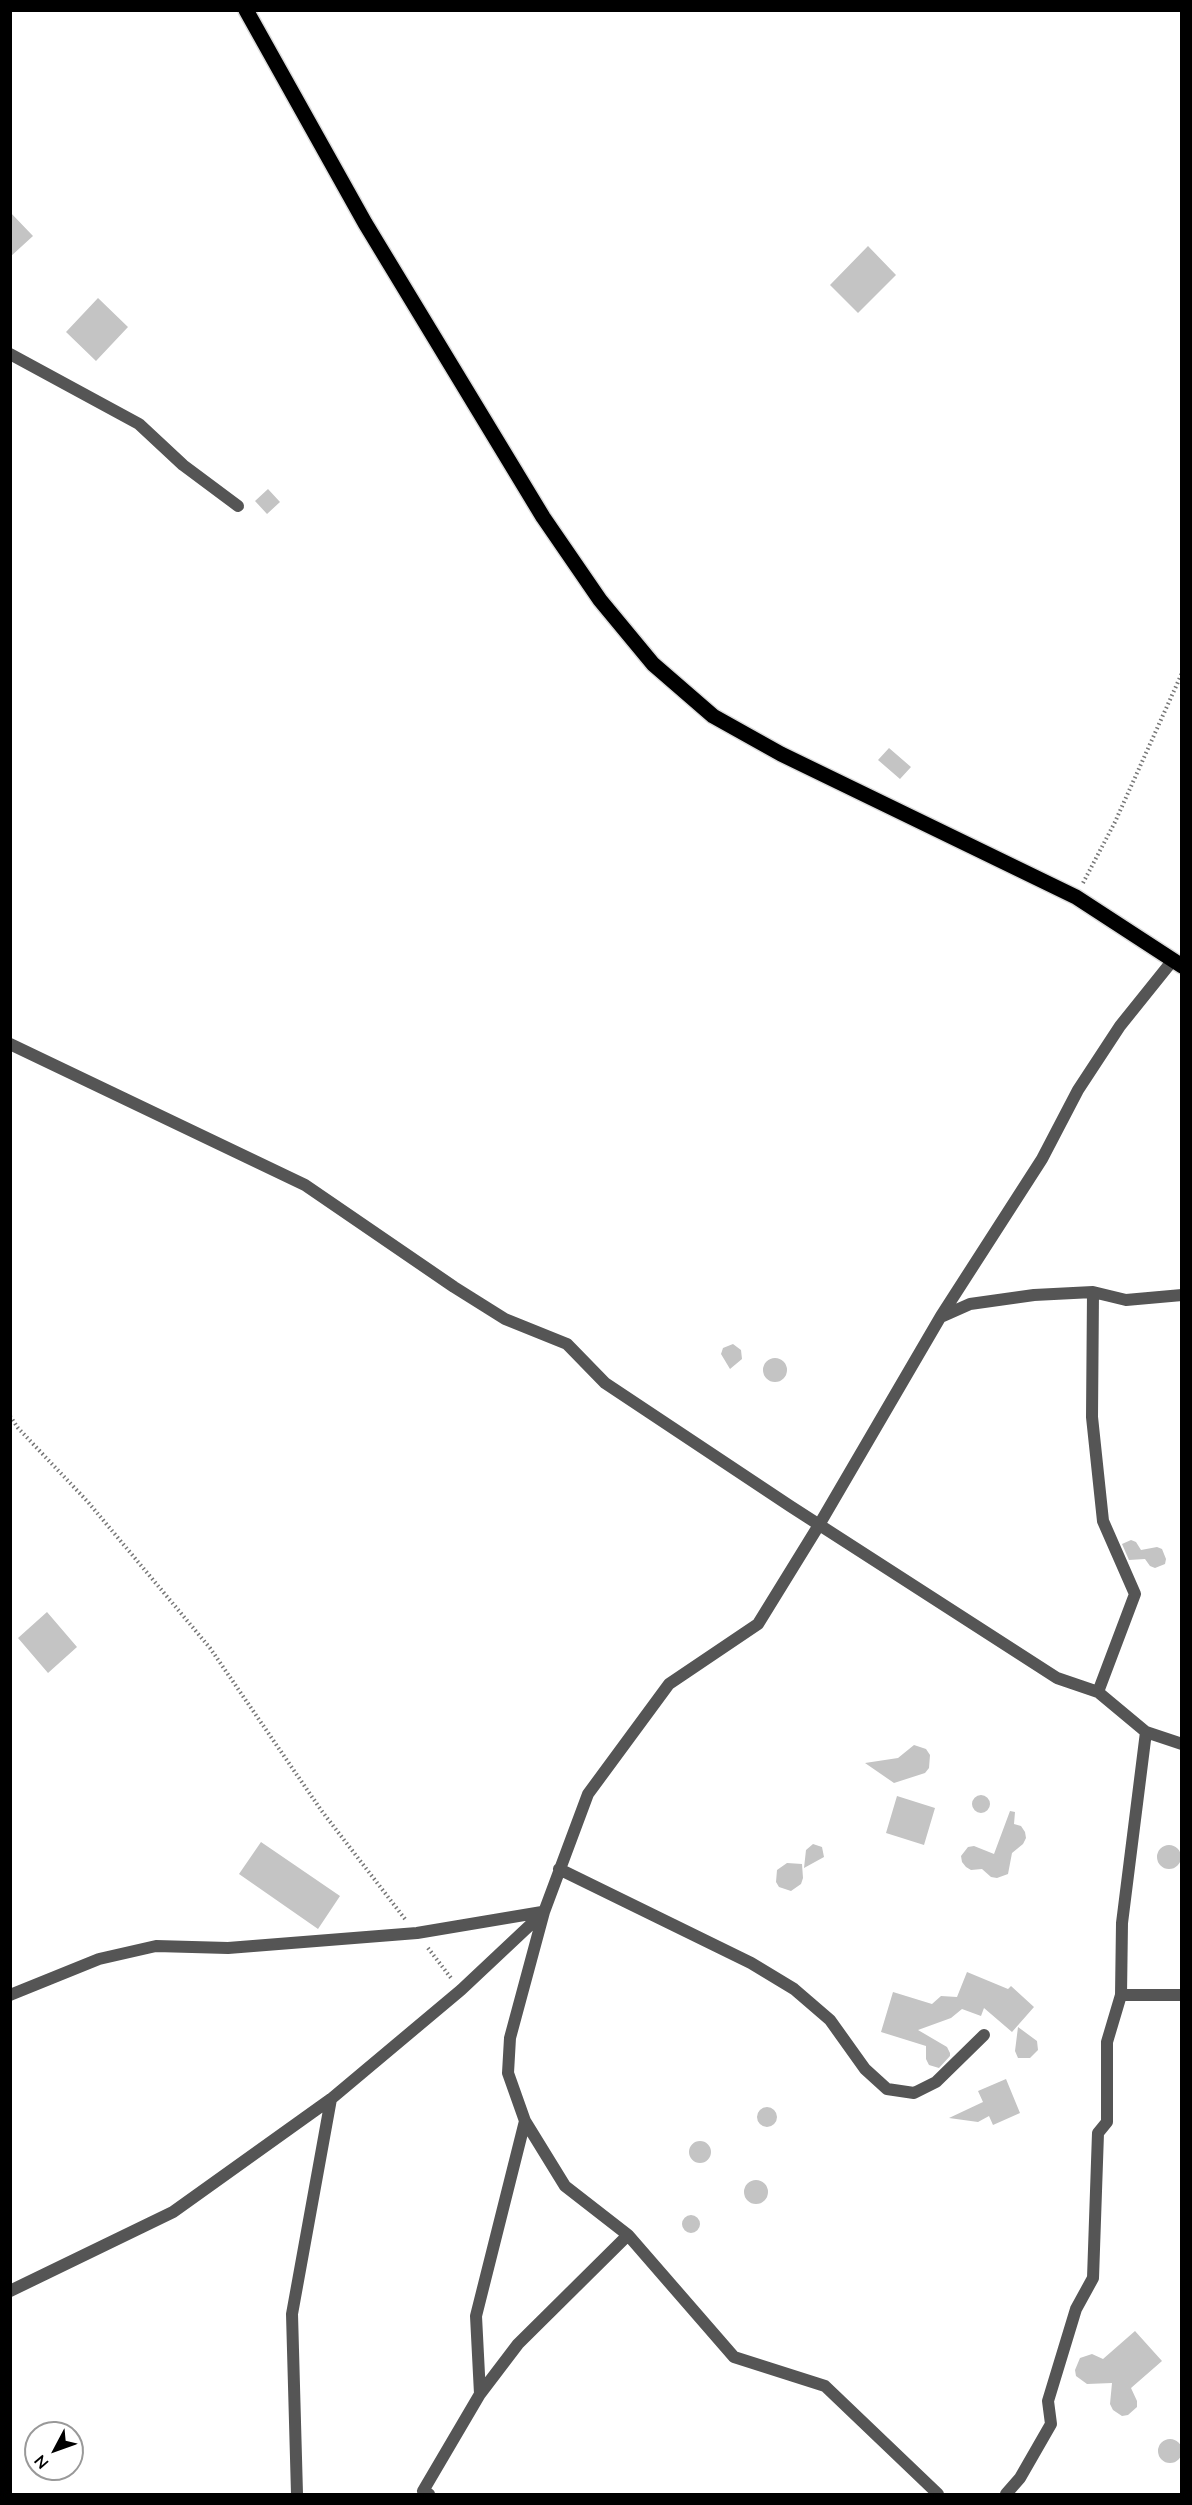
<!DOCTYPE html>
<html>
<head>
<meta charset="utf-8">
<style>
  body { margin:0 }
  #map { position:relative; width:1192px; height:2505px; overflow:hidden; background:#fff; font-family:"Nunito Sans",sans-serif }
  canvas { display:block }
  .frame { position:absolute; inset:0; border:12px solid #000; pointer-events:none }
  .north { position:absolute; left:24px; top:2421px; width:60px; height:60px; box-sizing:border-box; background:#fff; border:2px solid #999; border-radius:50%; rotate:229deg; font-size:16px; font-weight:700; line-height:24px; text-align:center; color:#000 }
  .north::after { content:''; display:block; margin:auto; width:21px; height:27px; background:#000; clip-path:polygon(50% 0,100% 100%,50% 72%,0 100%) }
</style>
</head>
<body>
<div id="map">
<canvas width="1192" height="2505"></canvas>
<div class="frame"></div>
<div class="north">N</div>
</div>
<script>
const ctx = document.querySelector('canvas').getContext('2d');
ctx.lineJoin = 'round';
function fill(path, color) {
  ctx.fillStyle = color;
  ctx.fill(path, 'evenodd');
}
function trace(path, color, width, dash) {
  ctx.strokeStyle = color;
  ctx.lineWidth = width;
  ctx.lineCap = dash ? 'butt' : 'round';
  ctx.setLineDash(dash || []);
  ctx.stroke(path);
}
const building = new Path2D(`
  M10,212L33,236L10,257Z
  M868,246L896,275L858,313L830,285Z
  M98,298L128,327L96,361L66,332Z
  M268,489L280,502L267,514L255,501Z
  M889,748L911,767L900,779L878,760Z
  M733,1344L741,1350L742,1359L730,1369L721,1354L723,1348Z
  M763 1370a12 12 0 1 1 24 0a12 12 0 1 1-24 0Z
  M1131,1540L1136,1542L1141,1550L1157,1547L1162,1549L1166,1559L1165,1564L1155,1568L1150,1566L1145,1559L1129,1560L1122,1544Z
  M47,1612L77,1647L48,1673L18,1638Z
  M914,1745L926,1749L930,1755L929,1768L925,1773L894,1783L865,1763L898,1758Z
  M972 1804a9 9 0 1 1 18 0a9 9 0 1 1-18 0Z
  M897,1796L935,1808L924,1845L886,1833Z
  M1010,1811L1015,1812L1014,1824L1021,1826L1025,1832L1026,1838L1023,1844L1012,1853L1008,1874L997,1878L991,1877L982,1869L971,1870L966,1867L962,1862L961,1856L968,1847L974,1846L994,1854Z
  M261,1842L340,1896L318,1929L239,1874Z
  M813,1844L822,1847L824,1857L804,1868L806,1850Z
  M1157 1857a12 12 0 1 1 24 0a12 12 0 1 1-24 0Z
  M787,1863L802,1864L803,1878L801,1884L791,1891L779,1887L776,1882L777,1870Z
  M967,1972L1008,1989L1011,1986L1034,2007L1012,2032L984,2008L981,2016L962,2009L951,2018L918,2030L947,2047L950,2053V2056L939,2068L929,2065L926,2059V2046L881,2032L893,1992L932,2004L941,1996L957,1997Z
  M1018,2027L1037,2041L1038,2050L1030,2058H1018L1015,2051Z
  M1006,2079L1020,2113L993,2125L989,2116L978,2122L949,2118L983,2102L978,2091Z
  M757 2117a10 10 0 1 1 20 0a10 10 0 1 1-20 0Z
  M689 2152a11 11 0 1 1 22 0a11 11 0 1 1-22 0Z
  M744 2192a12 12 0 1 1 24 0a12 12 0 1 1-24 0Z
  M682 2224a9 9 0 1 1 18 0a9 9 0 1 1-18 0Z
  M1135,2331L1162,2361L1131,2388L1137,2401V2407L1128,2415L1122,2416L1113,2410L1110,2404L1112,2383L1087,2384L1076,2376L1075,2370L1080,2358L1092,2354L1103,2359Z
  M1158 2451a12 12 0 1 1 24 0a12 12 0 1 1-24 0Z`);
const path = new Path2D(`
  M1083,883L1115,822L1182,673
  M10,1416L18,1428L88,1502L210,1648L321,1810L405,1919
  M428,1948L451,1978`);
const street = new Path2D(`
  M10,354L139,424L183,465L238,506
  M10,1044L305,1185L454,1287L505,1319L567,1344L605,1383L790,1506L1057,1678L1098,1692L1146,1732L1182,1744
  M1093,1292L1092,1417L1103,1521L1135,1594L1098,1692
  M943,1316L970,1304L1034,1295L1093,1292L1126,1300L1182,1295
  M559,1869L751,1963L794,1989L830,2020L865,2069L887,2089L914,2093L936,2082L984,2035
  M10,1995L99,1959L156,1946L228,1948L417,1933L542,1912
  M1121,1995H1182
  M525,2121L565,2186L628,2235L734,2357L825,2386L938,2494
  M10,2291L173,2212L331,2099L461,1990L544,1912
  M480,2394L476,2316L525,2121L508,2073L510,2038L544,1912L588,1794L669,1684L758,1624L819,1525L941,1316L1042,1159L1078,1090L1120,1026L1173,960
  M297,2494L292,2314L331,2099
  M429,2494L423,2491L480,2394L518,2344L628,2235
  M1006,2494L1020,2478L1051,2424L1048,2401L1076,2309L1093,2278L1098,2133L1107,2122V2042L1121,1995L1122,1923L1146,1732`);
const primary = new Path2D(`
  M246,10L365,223L543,517L600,600L653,664L713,716L781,754L1076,897L1182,966`);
fill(building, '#c4c4c4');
trace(primary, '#dbdbdb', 18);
trace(path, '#777', 4, [1.5, 3]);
trace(street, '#555', 12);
trace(primary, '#000', 15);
</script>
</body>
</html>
